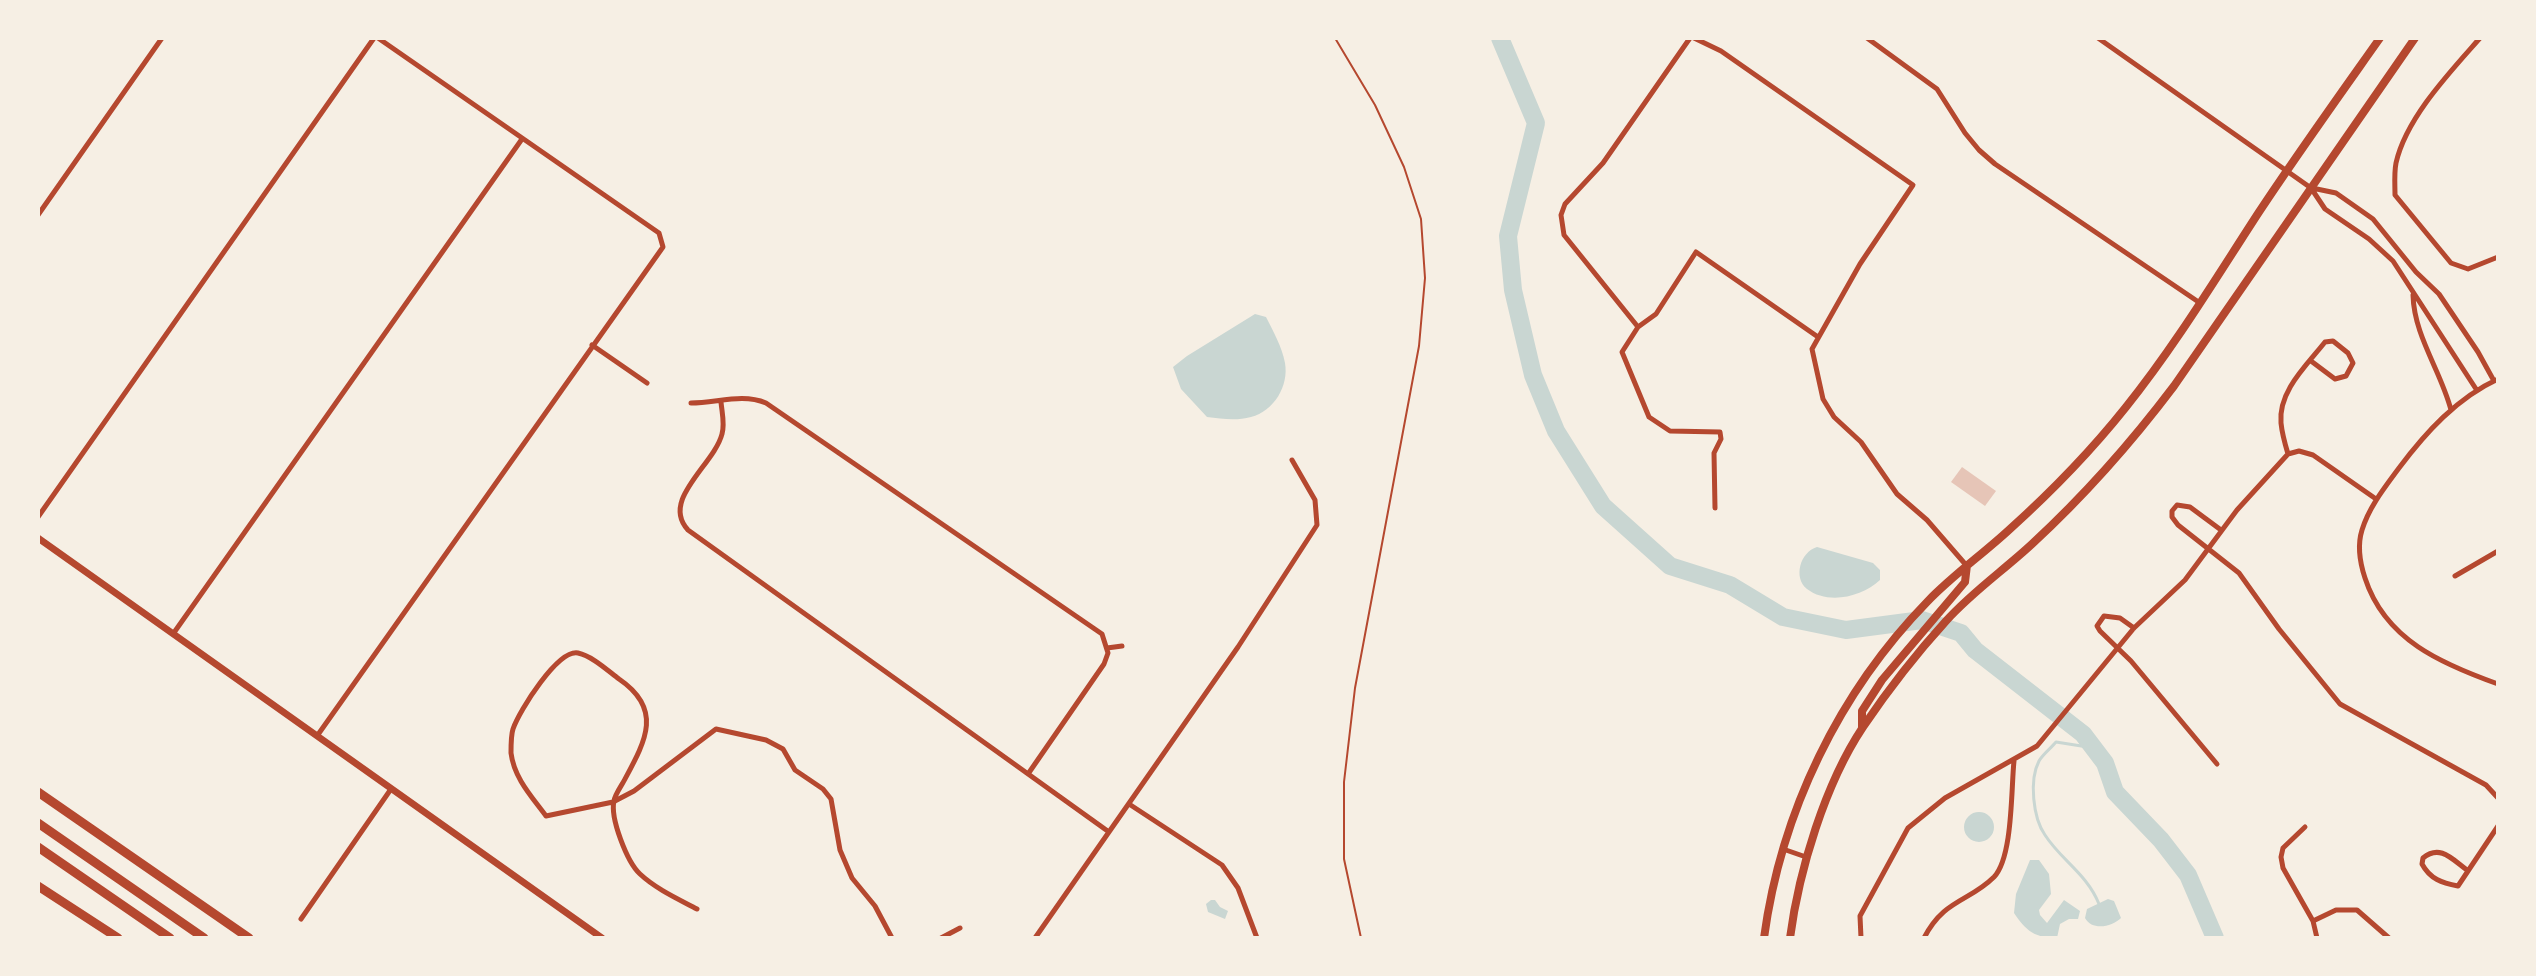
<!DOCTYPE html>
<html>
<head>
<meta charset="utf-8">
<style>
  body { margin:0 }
  #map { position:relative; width:2536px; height:976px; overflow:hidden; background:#f6efe4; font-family:Helvetica,sans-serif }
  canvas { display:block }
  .frame { position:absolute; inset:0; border:40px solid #f6efe4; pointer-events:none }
</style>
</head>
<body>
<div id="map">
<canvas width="2536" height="976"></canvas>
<div class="frame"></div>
</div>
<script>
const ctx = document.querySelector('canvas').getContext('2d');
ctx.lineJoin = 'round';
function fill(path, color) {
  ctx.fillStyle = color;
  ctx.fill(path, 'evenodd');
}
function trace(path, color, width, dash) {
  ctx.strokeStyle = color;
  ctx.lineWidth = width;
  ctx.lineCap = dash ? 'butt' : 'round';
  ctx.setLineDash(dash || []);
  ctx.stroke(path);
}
const water = new Path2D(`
  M1255,314L1266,317C1273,331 1282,347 1285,363C1289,386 1274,411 1251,417C1237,421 1222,419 1207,417L1181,389L1173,367L1187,356Z
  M1817,547L1873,563L1880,570V580C1862,597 1828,605 1807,589C1793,578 1800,552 1817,547Z
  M1964 827a15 15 0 1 1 30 0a15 15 0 1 1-30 0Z
  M2030,860H2039L2049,874L2051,894L2039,910L2040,915L2047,923L2064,900L2080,911L2078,919H2069L2060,924L2057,938C2035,938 2026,931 2014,913L2016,894Z
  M2108,899L2114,901L2121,918C2112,927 2092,931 2085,918L2087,909Z
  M1211,900H1215L1220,907L1228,911L1225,919L1208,912L1206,904Z`);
const stream = new Path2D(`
  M2094,748L2056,742C2051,748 2042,755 2039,761C2029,780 2033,818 2045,835C2061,860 2087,874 2099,904`);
const river = new Path2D(`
  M1500,38L1536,123L1508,236L1513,290L1533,375L1556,431L1603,506L1670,566L1730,585L1783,617L1846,630L1922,620L1961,633L1975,650L2083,734L2105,763L2115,792L2161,840L2188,875L2215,938`);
const building = new Path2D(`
  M1962,467L1996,491L1985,506L1951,482Z`);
const path = new Path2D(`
  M1335,38L1375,105L1404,167L1421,219L1425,278L1419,346L1355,688L1344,782V859L1361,938`);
const minor = new Path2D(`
  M1694,38L1721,51L1913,185L1860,264L1812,349L1823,399L1834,417L1861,442L1897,494L1927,520L1966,565
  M1867,38L1937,89L1965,133L1979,150L1995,164L2200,303
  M2098,38L2311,188L2325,209L2369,239L2393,261L2476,389
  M2480,38C2450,72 2406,118 2396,163C2394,173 2395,185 2395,195L2451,263L2468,269L2498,257
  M2312,188L2336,193L2373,219L2416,272L2439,294L2478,352L2494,381
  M38,215L162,38
  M2413,295C2414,336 2441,371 2451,410
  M1638,327L1564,235L1561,215L1565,204L1603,163L1690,38
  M592,345L647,383
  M2498,379C2457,398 2426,432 2399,468C2385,487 2369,507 2362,530C2357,546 2360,563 2365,578C2385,640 2442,664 2498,684
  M721,402C722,413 725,424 722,434C714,465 660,500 688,530L1109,832
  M691,403C717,403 742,393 766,403L1102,634L1108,653L1104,664L1028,774
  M2288,454C2285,444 2282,433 2281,423C2278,391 2307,365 2325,342L2333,341L2348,353L2353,363L2346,376L2335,379L2311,361
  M1715,508L1714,453L1721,439L1720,432L1670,431L1649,417L1622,352L1638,327L1656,314L1696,252L1818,337
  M38,517L374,38
  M2221,530L2190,507L2177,505L2172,511V517L2178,525L2239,573L2279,629L2340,704L2486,785L2498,798
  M2455,576L2498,551
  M2134,628L2120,618L2104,616L2097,626L2100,631L2131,661L2217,764
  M173,634L522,139
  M1107,648L1122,646
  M317,736L663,247L659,233L378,38
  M1129,804L1222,865L1238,888L1257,938
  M2305,827L2283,848L2281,857L2283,868L2313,921L2317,938
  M1783,849L1806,857
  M2467,870C2452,859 2440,844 2423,858L2422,864C2430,879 2442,883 2458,886L2498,826
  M697,909C678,899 656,889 640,874C627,862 610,818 614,801C615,794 622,785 625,779C646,740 663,709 619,679C607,670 592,656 578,653C558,649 519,711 513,729C511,735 511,746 511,753C514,778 532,797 546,816L613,802L634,791L716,729L766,740L783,749L795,770L823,789L831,799L840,850L852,878L875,906L892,938
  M301,919L391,789
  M2313,921L2336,910H2357L2389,938
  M941,938L960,928
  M1035,938L1238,647L1317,525L1315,500L1292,460
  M1861,938L1860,916L1908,828L1945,798L2037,746L2134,628L2185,580L2237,510L2288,454L2299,451L2313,455L2376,499
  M1924,938C1944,899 1969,902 1994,877C2013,857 2011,789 2014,761`);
const secondary = new Path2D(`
  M38,538L602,938`);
const primary = new Path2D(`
  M1862,727V711L1882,680L1965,582L1967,565
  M1764,938C1781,812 1839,692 1928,601C1953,575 1983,554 2010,529C2051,492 2091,451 2126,407C2175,346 2216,278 2259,212C2298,153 2339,96 2380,38
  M1790,938C1799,870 1825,784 1863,727C1888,690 1916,654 1946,621C1972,592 2004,570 2032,544C2085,495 2131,443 2174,386L2415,38`);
const motorway = new Path2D(`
  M38,792L249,938
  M38,823L204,938
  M38,847L170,938
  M38,886L118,938`);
fill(water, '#c9d6d2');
trace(stream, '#c9d6d2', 3);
trace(river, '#c9d6d2', 18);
fill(building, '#e6c5b7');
trace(path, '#b5482f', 2);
trace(minor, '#b5482f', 5);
trace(secondary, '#b5482f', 7);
trace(primary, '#b5482f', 8);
trace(motorway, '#b5482f', 9);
</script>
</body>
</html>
